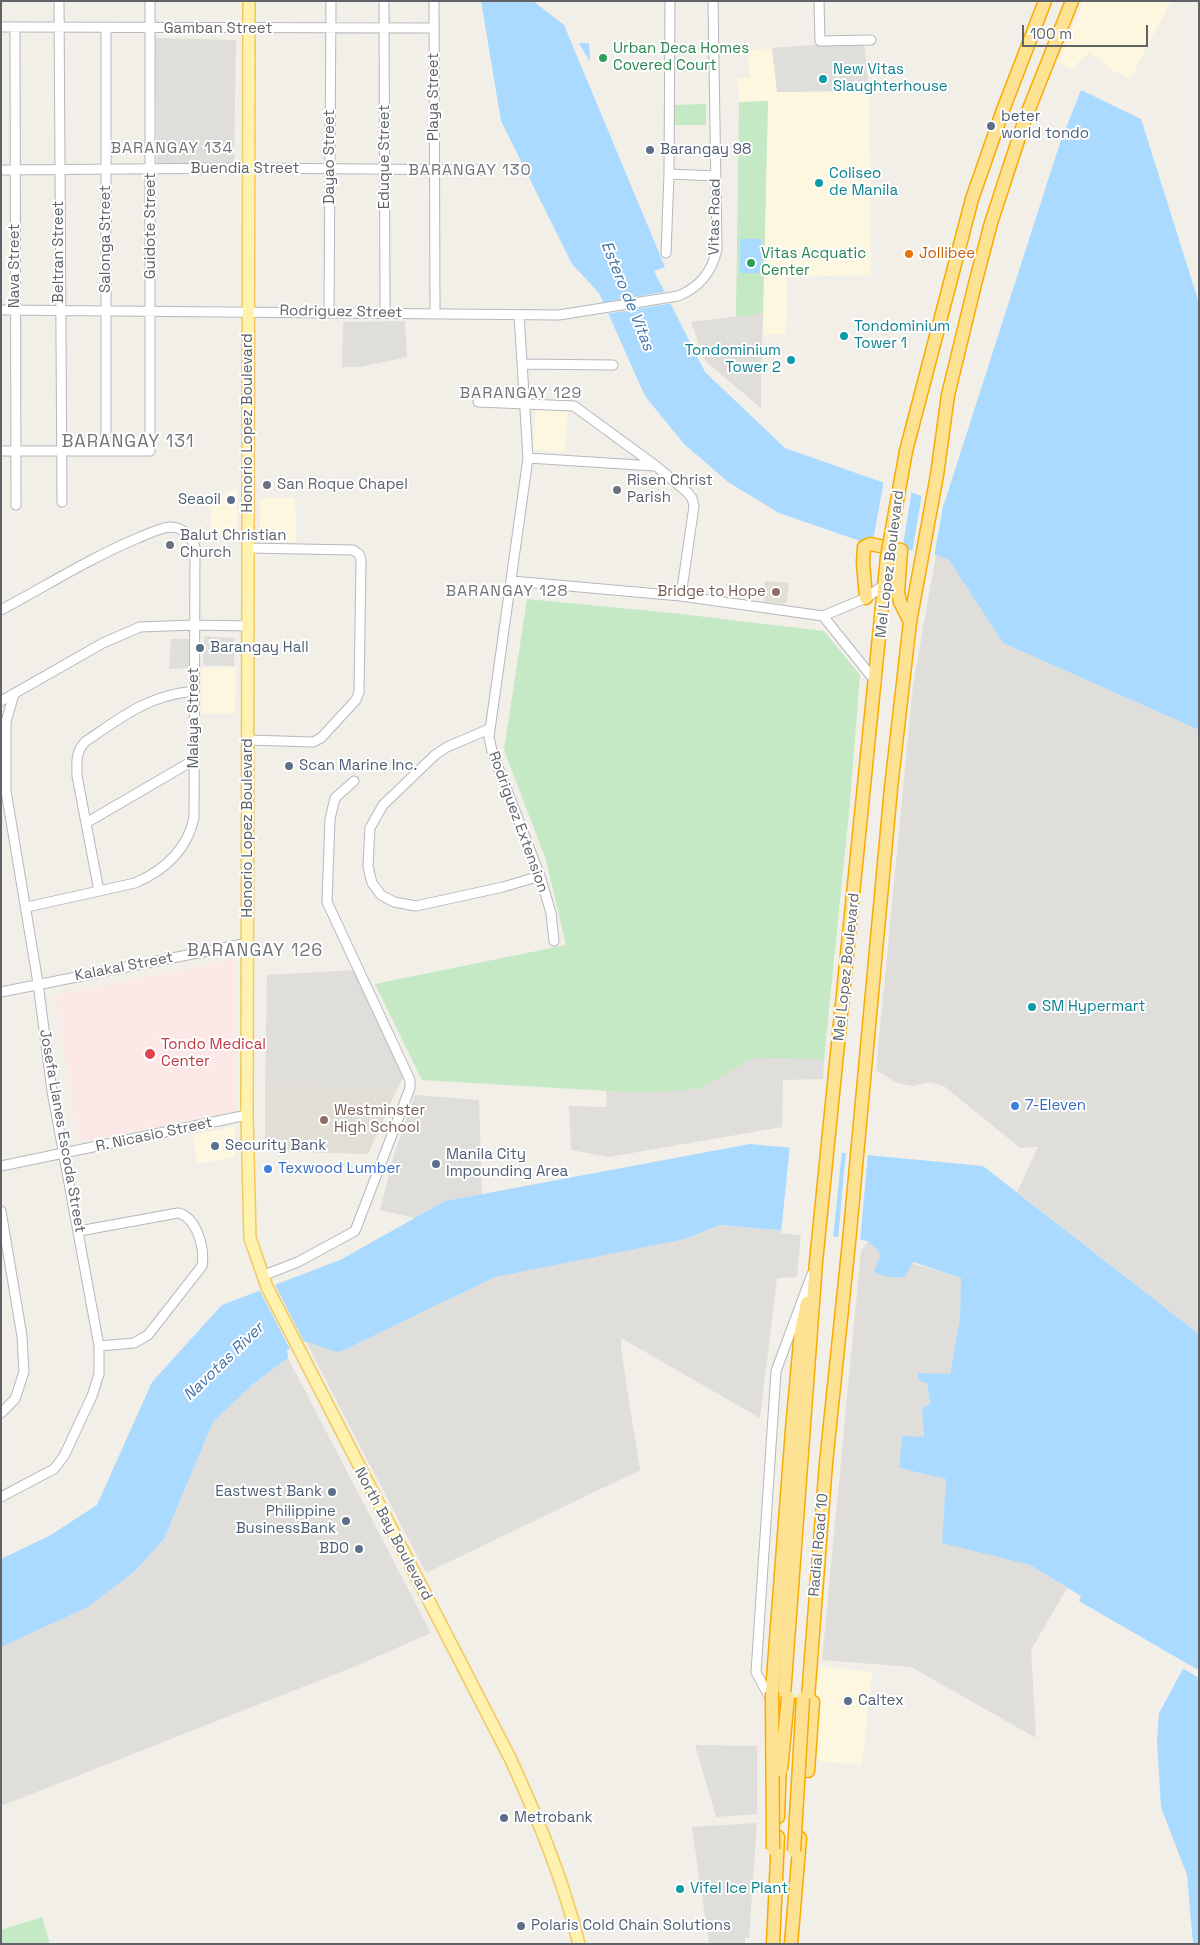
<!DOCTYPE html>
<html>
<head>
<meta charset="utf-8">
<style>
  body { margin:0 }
  #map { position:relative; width:1200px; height:1945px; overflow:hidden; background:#f1efe8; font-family:"Space Grotesk",sans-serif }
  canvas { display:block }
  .frame { position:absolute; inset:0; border:2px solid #5f6368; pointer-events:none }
  .scale { position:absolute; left:1022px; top:25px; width:126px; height:22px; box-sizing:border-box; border:2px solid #5f6368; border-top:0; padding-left:6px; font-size:15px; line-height:18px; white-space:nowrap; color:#5f6368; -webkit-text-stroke:4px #fff; paint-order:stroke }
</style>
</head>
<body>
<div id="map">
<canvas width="1200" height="1945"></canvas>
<div class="frame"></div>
<div class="scale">100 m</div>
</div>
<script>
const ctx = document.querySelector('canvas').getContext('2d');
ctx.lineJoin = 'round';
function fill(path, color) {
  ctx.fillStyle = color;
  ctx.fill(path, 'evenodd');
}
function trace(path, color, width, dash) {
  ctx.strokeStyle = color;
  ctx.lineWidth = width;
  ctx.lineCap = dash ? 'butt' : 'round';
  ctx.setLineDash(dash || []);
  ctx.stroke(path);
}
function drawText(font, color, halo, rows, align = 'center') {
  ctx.font = font + ' "Space Grotesk",sans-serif';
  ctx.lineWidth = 4;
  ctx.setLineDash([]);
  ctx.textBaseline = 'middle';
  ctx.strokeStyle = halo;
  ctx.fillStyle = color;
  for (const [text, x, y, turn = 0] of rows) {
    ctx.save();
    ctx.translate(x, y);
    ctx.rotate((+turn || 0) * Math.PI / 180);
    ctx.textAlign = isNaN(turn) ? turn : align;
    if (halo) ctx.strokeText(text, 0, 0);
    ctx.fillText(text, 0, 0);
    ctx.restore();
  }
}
const commercial = new Path2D(`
  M1084,1H1171L1130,79L1108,68L1105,61L1089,53L1079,61L1074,70L1058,62Z
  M772,48L777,92L869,91L871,275L787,277L786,334L763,335L768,101L739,102L738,78H750L747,51Z
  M536,408L568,410L565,452L533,450Z
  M237,488V531L211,534V499Z
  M260,498H295L296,542H260Z
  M236,667L235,713L201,714L202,668Z
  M235,1126V1157L198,1164L192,1135Z
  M816,1666L872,1672L862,1765L808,1760Z`);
const industrial = new Path2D(`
  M155,38L236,40L234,162L157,165Z
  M864,41L869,91L777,92L772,48Z
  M763,313L761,382V408L705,361L691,322Z
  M405,321L407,357L359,367H342L343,322Z
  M936,555L949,560L1003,643L1199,730V1334L1017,1192L1038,1147L1020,1148L944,1086L930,1082L913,1086L897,1083L876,1070L913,685Z
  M204,636L235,638L234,666L203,665Z
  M171,639H190V668L169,669Z
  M355,970L404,1076L397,1089L265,1085L267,975Z
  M754,1058L824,1059L823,1079L783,1080L782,1127L609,1157L571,1150L569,1106L607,1107L606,1091L643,1093L699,1089Z
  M415,1095L479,1100L482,1194L445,1201L415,1218L380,1210L395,1151Z
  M720,1225L801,1232L797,1277L777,1278L760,1418L621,1338V1350L640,1470L426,1573L305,1340L336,1352L342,1351L495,1277L685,1239Z
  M868,1241L881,1254L961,1278L960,1318L950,1374L927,1382L930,1404L922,1410L924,1437L899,1468L946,1479L942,1542L1030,1565L1067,1588L1031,1650L1036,1738L911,1667L822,1660L861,1251Z
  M288,1358L431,1633L351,1668L1,1806V1647L88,1607L135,1571L164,1539L213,1422L252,1385Z
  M695,1745L757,1746V1814L716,1817Z
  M757,1823L749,1938H745V1944H709L692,1827Z`);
const education = new Path2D(`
  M765,581L789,583L786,604L764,602Z
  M265,1085L397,1089L368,1154L265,1151Z`);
const medical = new Path2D(`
  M236,959V1111L79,1142L56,996Z`);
const green = new Path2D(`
  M768,101L763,313L736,317L739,102Z
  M706,104V125H672L671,105Z
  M527,599L672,613L824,631L860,675L849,812L824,1059L754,1058L699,1089L643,1093L422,1080L375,984L566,945L546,860L504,750Z
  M42,1917L50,1944H1V1930Z`);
const water = new Path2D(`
  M481,1H533L564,25L665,267L654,271L705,372L785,448L944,504L1060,143L1081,90L1141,119L1199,303V730L1003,643L949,560L936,555L860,541L779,513L728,482L684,444L645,396L599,293L572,264L501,121Z
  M579,43H589L590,62Z
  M740,239H761V273H740Z
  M750,1144L983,1166L1199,1334V1944H1193L1187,1875L1161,1807L1157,1740L1159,1713L1186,1663L1079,1601L1081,1596L1030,1565L942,1543L946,1479L899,1468L902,1436L924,1437L922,1409L930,1404L927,1383L919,1381L917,1373L950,1374L960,1318L961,1278L913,1262L905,1277H887L874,1272L881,1254L868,1241L801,1232L720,1225L685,1239L495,1277L342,1351L336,1352L305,1341L287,1350L288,1358L252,1385L213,1422L164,1539L135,1571L88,1607L1,1647V1559L49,1536L97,1505L152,1382L222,1305L340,1260L445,1201Z`);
const pier = new Path2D(`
  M668,291L673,303L606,314L601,303Z
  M884,480L912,490L902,551L872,546Z
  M946,489L934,557L912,553L922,494L943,501Z
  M790,1145L842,1151L833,1239L781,1233Z
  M846,1150L868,1153L860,1242L838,1239Z
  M274,1283L304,1342L290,1349L260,1291Z
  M1186,1663L1199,1670V1678L1182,1668Z`);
const minor = new Path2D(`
  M59,1L62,502
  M384,1L385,313
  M434,1L435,313
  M819,1L820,41L871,40
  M1,27L434,28
  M15,27L16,505
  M106,27V451
  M1,170L247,168L489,170
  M669,174L716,176
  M666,253L669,174L670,1
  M1,310L559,315L678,296C700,287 712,272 717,249L713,1
  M329,312L331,1
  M519,315L528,458L489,737L492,751L540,876L551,913L554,941
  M523,364L613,365
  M478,402L574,406L656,466L687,492L692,498L694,506L681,596
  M1,451H150V1
  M528,458L655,466
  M248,548L353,550L359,554L361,560L359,692L356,700L321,738L313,742L248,740
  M512,581L681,596L823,616L866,598L884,585
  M1,610C46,586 90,558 138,538C148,534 159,528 170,527C183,527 191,536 195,547L194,818C187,850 165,870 135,883L27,907
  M823,616L876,682
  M1,701L103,643L140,627L194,625L249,626
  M489,729L447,747L435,755L383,805L370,828L368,866L372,883L381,895L394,902L416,906L503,887L540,876
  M86,823L194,760
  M99,891L77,776C77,762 75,753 85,742C123,716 147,696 194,691
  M1,992L248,943
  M1,1166L247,1115
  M1,1211L22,1336L24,1372L15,1399L1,1413
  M79,1231L178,1213C197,1217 205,1249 202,1266L148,1335L134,1343L99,1346
  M262,1276L298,1262L355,1231L410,1088V1080L327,902L330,819L335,798L354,781
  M1,1497L54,1469L64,1456L92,1396L99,1374V1346L52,1091L38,983L6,791V722L14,694
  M771,1700L756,1672L776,1371L812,1274`);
const major = new Path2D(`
  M249,1L247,1115L250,1238L267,1287L510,1758C538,1819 563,1879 579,1944`);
const highway = new Path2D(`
  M906,451L972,199L1003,110L1045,1
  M866,598L863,563L864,547L870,544L901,550L898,592L900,602L910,622
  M772,1692L792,1430L801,1331L807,1303
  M783,1709L816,1262L887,557
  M807,1711L826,1463L849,1242L891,788L910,622L937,475L948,395L975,284L991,223L1025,119L1072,1
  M808,1771L813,1702
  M778,1817L780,1759
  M773,1944L778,1837
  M791,1944L800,1838`);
const highwayBridge = new Path2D(`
  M887,557L906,451
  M772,1692L773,1849
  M781,1770L788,1697
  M794,1851L803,1698`);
const markers = [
  [603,58,5,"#2e9e5b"],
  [823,79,5,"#0f9aa8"],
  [991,126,5,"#5c6f8a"],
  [650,150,5,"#5c6f8a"],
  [819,183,5,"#0f9aa8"],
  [909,254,5,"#e8710a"],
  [751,263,5,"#2e9e5b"],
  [844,336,5,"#0f9aa8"],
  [791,360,5,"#0f9aa8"],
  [267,485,5,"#6b7280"],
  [617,490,5,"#6b7280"],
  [231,500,5,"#5c6f8a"],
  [170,545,5,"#6b7280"],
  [776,592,5,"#8d6e63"],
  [200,648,5,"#5c6f8a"],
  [289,766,5,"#5c6f8a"],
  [1032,1007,5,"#0f9aa8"],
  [150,1054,6,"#e0444e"],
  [1015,1106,5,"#3f7fe0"],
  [324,1120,5,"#8d6e63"],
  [215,1146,5,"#5c6f8a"],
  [436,1164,5,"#5c6f8a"],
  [268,1169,5,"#3f7fe0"],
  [332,1492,5,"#5c6f8a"],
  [346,1521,5,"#5c6f8a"],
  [359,1549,5,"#5c6f8a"],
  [848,1701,5,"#5c6f8a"],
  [504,1818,5,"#5c6f8a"],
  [680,1889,5,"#0f9aa8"],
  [521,1926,5,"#5c6f8a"]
];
const streetNames = [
  ["Gamban Street",218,29],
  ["Playa Street",434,97,-90],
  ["Dayao Street",330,157,-90],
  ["Eduque Street",385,157,-90],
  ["Buendia Street",245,169],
  ["Vitas Road",715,217,-89],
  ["Guidote Street",151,226,-90],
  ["Salonga Street",106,239,-90],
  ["Beltran Street",59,252,-90],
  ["Nava Street",15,266,-90],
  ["Rodriguez Street",341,312,1],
  ["Honorio Lopez Boulevard",248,423,-90],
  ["Mel Lopez Boulevard",890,564,-83],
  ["Malaya Street",194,718,-90],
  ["Rodriguez Extension",518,822,70],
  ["Honorio Lopez Boulevard",248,828,-90],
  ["Kalakal Street",124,967,-11],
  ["Mel Lopez Boulevard",847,967,-84],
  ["Josefa Llanes Escoda Street",62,1131,80],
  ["R. Nicasio Street",154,1135,-12],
  ["North Bay Boulevard",393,1534,62],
  ["Radial Road 10",819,1545,-85]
];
const leisureNames = [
  ["Urban Deca Homes",613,49],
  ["Covered Court",613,66],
  ["Vitas Acquatic",761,254],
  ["Center",761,271]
];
const cultureNames = [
  ["New Vitas",833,70],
  ["Slaughterhouse",833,87],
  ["Coliseo",829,174],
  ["de Manila",829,191],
  ["Tondominium",854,327],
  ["Tower 1",854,344],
  ["Tondominium",781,351,"right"],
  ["Tower 2",781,368,"right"],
  ["SM Hypermart",1042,1007],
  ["Vifel Ice Plant",690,1889]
];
const serviceNames = [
  ["beter",1001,117],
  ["world tondo",1001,134],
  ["Barangay 98",660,150],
  ["Seaoil",221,500,"right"],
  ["Barangay Hall",210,648],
  ["Scan Marine Inc.",299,766],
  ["Security Bank",225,1146],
  ["Manila City",446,1155],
  ["Impounding Area",446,1172],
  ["Eastwest Bank",322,1492,"right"],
  ["Philippine",336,1512,"right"],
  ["BusinessBank",336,1529,"right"],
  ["BDO",349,1549,"right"],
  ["Caltex",858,1701],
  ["Metrobank",514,1818],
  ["Polaris Cold Chain Solutions",531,1926]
];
const foodNames = [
  ["Jollibee",919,254]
];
const worshipNames = [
  ["Risen Christ",627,481],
  ["Parish",627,498],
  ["San Roque Chapel",277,485],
  ["Balut Christian",180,536],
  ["Church",180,553]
];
const educationNames = [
  ["Bridge to Hope",766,592],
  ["Westminster",334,1111,"left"],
  ["High School",334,1128,"left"]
];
const healthNames = [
  ["Tondo Medical",161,1045],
  ["Center",161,1062]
];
const shopNames = [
  ["7-Eleven",1025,1106],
  ["Texwood Lumber",278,1169]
];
const neighbourhoodNames = [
  ["BARANGAY 134",172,149],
  ["BARANGAY 130",470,171],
  ["BARANGAY 129",521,394],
  ["BARANGAY 128",507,592]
];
const waterNames = [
  ["Estero de Vitas",627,296,68],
  ["Navotas River",224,1362,-44]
];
const quarterNames = [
  ["BARANGAY 131",128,442],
  ["BARANGAY 126",255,951]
];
fill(commercial, '#fef7e0');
fill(industrial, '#e0deda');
fill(education, '#e1ded6');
fill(medical, '#fce8e6');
fill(green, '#c5e8c5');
fill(water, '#aadaff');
fill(pier, '#f1efe8');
trace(minor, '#b5b8bc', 11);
trace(major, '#f2c960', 14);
trace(highway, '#f9ab00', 15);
trace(minor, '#fff', 9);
trace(major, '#fff2af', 11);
trace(highway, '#fde293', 12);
trace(highwayBridge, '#f9ab00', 15, []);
trace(highwayBridge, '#fde293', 12);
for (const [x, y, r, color] of markers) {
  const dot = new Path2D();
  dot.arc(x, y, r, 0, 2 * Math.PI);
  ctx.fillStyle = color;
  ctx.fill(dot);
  trace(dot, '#fff', 2);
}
drawText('15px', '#5f6368', '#fff', streetNames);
drawText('15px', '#27864d', '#fff', leisureNames, 'left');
drawText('15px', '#0d838f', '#fff', cultureNames, 'left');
drawText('15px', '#4e5e75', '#fff', serviceNames, 'left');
drawText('15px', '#c56008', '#fff', foodNames, 'left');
drawText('15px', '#5b616d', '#fff', worshipNames, 'left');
drawText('15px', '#785e54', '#fff', educationNames, 'right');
drawText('15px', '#be3a42', '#fff', healthNames, 'left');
drawText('15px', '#366cbe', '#fff', shopNames, 'left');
ctx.letterSpacing = '1px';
drawText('16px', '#70757a', '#fff', neighbourhoodNames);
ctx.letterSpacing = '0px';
drawText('italic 16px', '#4174aa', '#fff', waterNames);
ctx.letterSpacing = '1px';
drawText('18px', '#70757a', '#fff', quarterNames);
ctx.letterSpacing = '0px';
</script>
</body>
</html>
